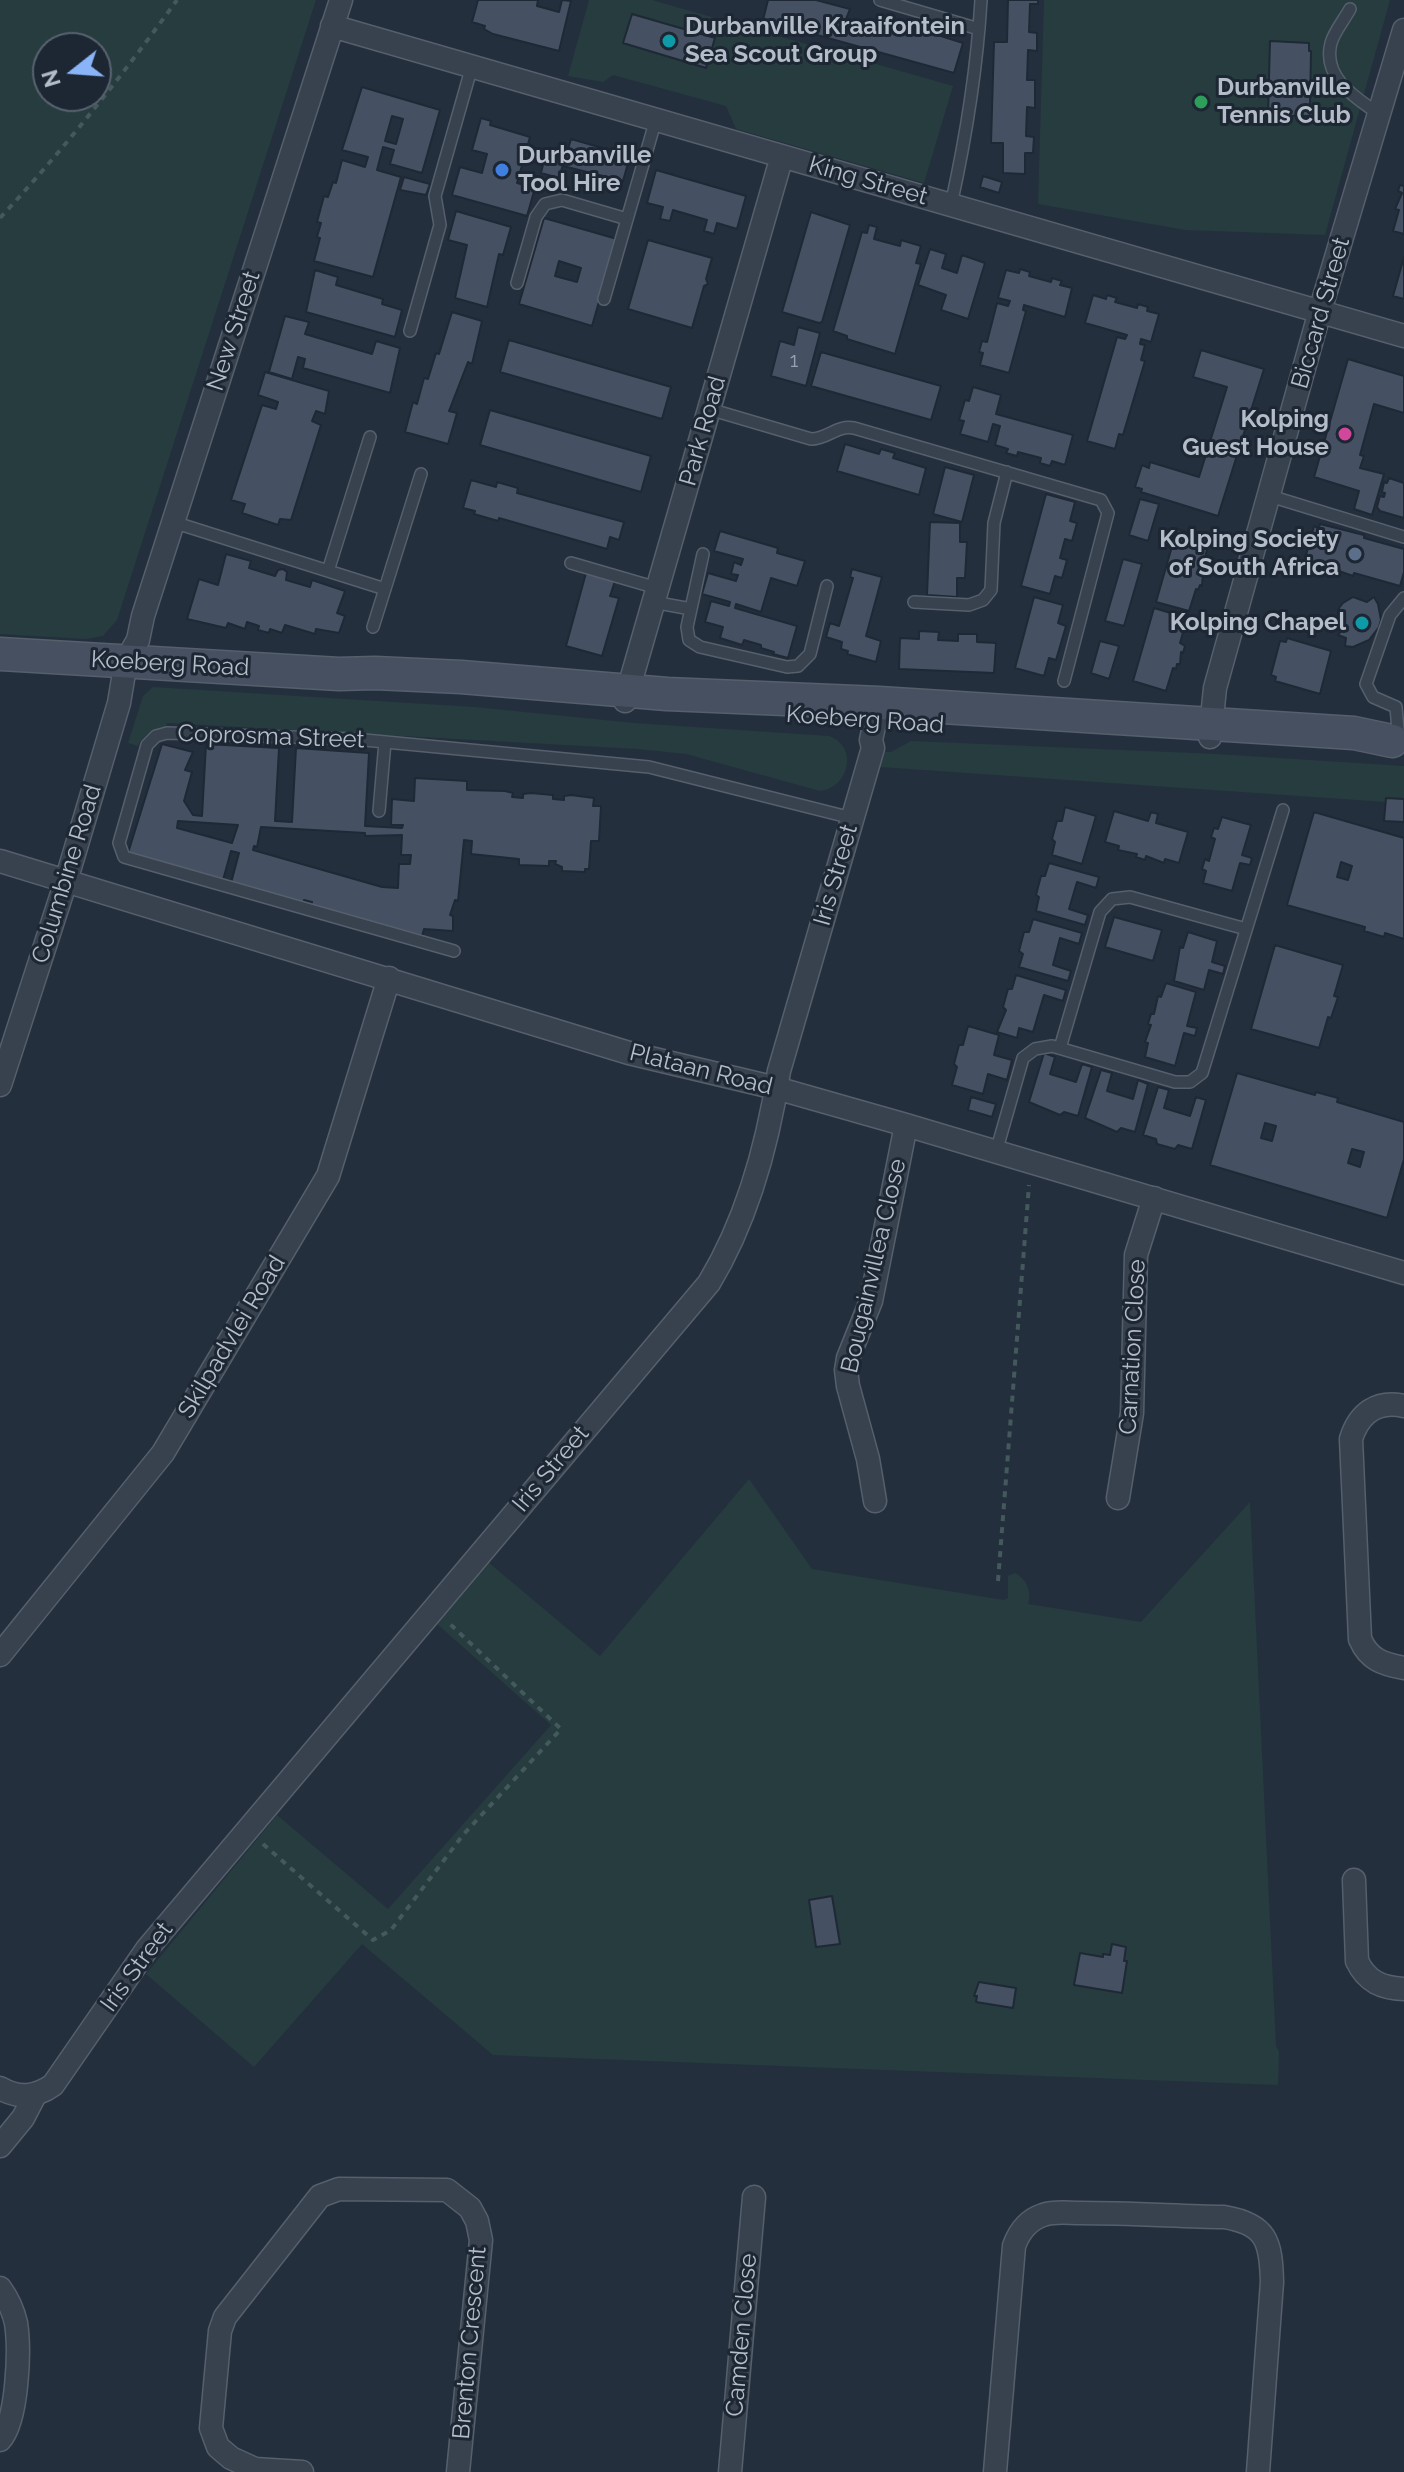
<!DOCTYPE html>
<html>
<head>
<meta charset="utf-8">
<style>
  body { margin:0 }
  #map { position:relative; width:1404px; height:2472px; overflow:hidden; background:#242f3e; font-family:Raleway,sans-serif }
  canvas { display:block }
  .north { position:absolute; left:32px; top:32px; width:80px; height:80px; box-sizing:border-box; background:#1d2633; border:2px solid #59626f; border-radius:50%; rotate:253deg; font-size:22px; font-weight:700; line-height:32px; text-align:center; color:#b4bcc9 }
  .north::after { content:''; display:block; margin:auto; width:28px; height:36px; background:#8ab4f8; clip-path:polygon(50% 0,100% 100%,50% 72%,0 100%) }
</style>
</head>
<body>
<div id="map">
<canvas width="1404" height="2472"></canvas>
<div class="north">N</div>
</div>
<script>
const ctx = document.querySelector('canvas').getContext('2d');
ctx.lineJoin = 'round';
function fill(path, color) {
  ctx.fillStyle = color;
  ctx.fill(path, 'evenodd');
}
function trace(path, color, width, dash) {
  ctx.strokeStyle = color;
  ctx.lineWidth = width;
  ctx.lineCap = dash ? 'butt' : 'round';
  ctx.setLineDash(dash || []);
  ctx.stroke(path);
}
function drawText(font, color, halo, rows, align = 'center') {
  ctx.font = font + ' Raleway,sans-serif';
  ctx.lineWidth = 6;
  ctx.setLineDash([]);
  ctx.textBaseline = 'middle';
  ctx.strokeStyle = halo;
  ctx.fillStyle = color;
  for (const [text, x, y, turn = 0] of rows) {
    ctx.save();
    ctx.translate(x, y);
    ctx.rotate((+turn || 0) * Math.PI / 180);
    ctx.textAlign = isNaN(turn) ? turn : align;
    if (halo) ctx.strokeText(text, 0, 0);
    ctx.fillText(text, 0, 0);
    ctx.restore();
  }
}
const green = new Path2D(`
  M0,0H316L117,620L103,636L86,639L0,634ZM48,48H96V96H48Z
  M589,0H652L953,86L924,183L736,129L726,106L613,75L603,82L568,76Z
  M1044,0H1390L1325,235L1185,230L1038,204Z
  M153,687L474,707L634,723L829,736C859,747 849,788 820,791L686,754L637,749L167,723L166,727C156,726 141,737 138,746L128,743L143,696Z
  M911,741L1216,754L1404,766V799L1386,798V802L880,767L885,752H891Z
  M749,1479L812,1569L1004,1600L1008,1598V1576L1015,1573C1027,1579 1032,1592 1028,1604L1141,1622L1250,1502L1276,2046L1279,2052L1278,2085L493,2055L362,1944L254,2067L146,1974L277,1815L388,1909L551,1725L437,1624L488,1562L600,1656Z`);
const building = new Path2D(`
  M478,0H538L537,6L559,12L562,0L571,1L559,51L493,34L484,29L485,26L472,22Z
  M768,0H816L850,9L846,19L884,30L887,19L963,43L954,73L763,20Z
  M1008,0H1038V4H1030L1029,32L1037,33V51L1028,50L1027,80H1035V108L1027,107L1026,136L1034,137L1033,153H1025V174L1003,173V143H991L994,42H1007Z
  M632,14L715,38L706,68L623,43Z
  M1270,41L1309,43V51H1311L1310,106L1318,107L1317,116H1268Z
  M362,87L440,110L422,173L390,164L394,150L383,147L377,170L401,177L373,277L314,261L320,238L317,237L321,223L317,222L324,196L328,197L333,182L336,183L342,160L365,167L368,157L342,150ZM392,116L403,119L396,144L385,141Z
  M481,118L491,121L490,125L530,137L517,183L535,188L527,216L452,195L460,167L482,173L487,154L472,150Z
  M571,139L630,156L623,181L563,166Z
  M545,156L564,161L559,178L541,173Z
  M656,170L746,196L737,229L717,223L714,234L704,231L707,220L673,210L670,221L660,219L663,207L647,203Z
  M983,176L1002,182L999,193L980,187Z
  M404,177L430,184L426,195L400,190Z
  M1400,185L1404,186V234L1393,231L1399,210L1395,209L1402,193L1398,191Z
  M456,211L511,227L503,255L499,254L487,307L455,298L467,245L448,240Z
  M811,212L850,225L822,322L819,323L782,312Z
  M544,218L617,239L592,326L519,304ZM559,261L581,268L577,282L555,276Z
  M869,225L877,227L874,239L900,246L901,240L921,246L916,263L921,264L895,354L847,339V336L833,331L862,232L867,233Z
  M648,240L712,258L706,279L708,284L704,286L692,328L628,309Z
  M930,249L946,254L942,268L957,273L962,255L985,263L968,319L941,310L946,295L918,285Z
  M1404,257V299L1393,296Z
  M1020,269L1030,272L1029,276L1051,282L1052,278L1062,281L1060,285L1072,288L1065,317L1024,305L1023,310L1026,311L1009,373L980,365L983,353L979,352L982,341L987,342L997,303L1008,306L1010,301L998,298L1006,270L1019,273Z
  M315,270L338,277L336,285L383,299L382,304L402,310L395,337L306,312Z
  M1093,295L1106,299L1107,295L1117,298L1115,302L1137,308L1138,304L1148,307L1147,311L1159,314L1151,342L1141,339L1140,344L1145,345L1141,360L1145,361L1123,435L1119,434L1115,449L1087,441L1117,337L1125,339L1127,335L1085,323Z
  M452,312L482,321L472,364L468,362L449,411L457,413L448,444L405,432L413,402L417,404L424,378L428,379L436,353L439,354Z
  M285,316L309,322L305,334L372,354L376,341L400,348L390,393L303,368L305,359L298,357L292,379L269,372Z
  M798,327L820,333L806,386L771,376L780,341L794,345Z
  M509,340L671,387L662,419L500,372Z
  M1201,350L1264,369L1218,516L1141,492L1142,489L1135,487L1142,465L1149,468L1150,462L1199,477L1227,387L1193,377Z
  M821,352L941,386L931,420L811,386Z
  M1348,359L1404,376V413L1374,404L1360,455L1364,456L1360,468L1384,474L1372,515L1354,509L1359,491L1314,477Z
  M265,372L329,391L325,414L316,411L312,421L321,425L291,520L280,519L278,525L242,513L245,504L231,500L262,405L276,409L278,402L258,395Z
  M973,387L1001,395L996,414L1073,435L1065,465L1052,461L1050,466L1040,463L1041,458L1018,452L1017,456L1006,453L1008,449L995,445L1000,426L993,424L988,442L960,434L964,421L959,420L965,400L969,401Z
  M490,410L651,456L641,492L480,445Z
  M845,444L879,454L881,449L895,453L893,458L926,468L919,495L837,471Z
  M945,467L974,475L962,522L933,514Z
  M1389,478L1404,483V518L1380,511L1377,507L1380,496L1384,497L1385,493L1382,492L1384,482L1387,483Z
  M471,480L496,487L497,482L518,488L517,493L624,522L619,540L610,537L607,549L499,518L498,521L474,514L475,511L463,508Z
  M1046,494L1075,502L1070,521L1077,523L1072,541L1065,539L1060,558L1067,560L1062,578L1055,576L1050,594L1021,586Z
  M1140,499L1159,504L1148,541L1129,535Z
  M930,522L960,523V542H967L965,578H957V597L927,595Z
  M1320,524L1364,535V538L1404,549V572L1400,586L1354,573L1353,576L1305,559L1314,526L1319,528Z
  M1177,529L1210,539L1203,564L1208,567L1206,573H1203L1202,586L1200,585L1198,590L1196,589L1189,611L1156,602Z
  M720,531L778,548L777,553L805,561L797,586L771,578L761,612L736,604L735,608L797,626L788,658L773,654L774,652L761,648V645L744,640L742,645L720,638L723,627L705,622L711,601L729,606L730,602L702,594L708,573L736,581L738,575L731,574L734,562L741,565L743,559L714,551Z
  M226,554L251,561L249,568L275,576L278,570L283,569L287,572L286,580L310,587L312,580L345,591L337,613L345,616L339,633L316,629L315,634L285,625L282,633L270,629L269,633L258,630L259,626L247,622L245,629L228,623L226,628L187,619L199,579L218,585Z
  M1123,559L1142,564L1124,626L1105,621Z
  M852,569L882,577L866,636L881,641L876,662L847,654L848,651L841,649L842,642L826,637L830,623L839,626L853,578L850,577Z
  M586,573L615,581L610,596L619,598L602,656L566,646Z
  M1034,597L1063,605L1058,623L1066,626L1056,660L1049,658L1044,676L1015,668Z
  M1353,597L1367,602L1374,597L1378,604L1381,620L1379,627L1369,640L1353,647L1345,646L1346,638L1338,635L1345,626L1341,621L1339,608L1343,603Z
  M1154,608L1187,618L1180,643L1185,646L1183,653L1181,652L1180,664H1177L1176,669L1173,668L1166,691L1133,681Z
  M919,631L939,632L938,640L958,641V634H977V642L996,643L994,673L899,669L900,638L919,639Z
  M1287,638L1331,651L1320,694L1275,681L1276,677L1271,675L1280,641L1286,642Z
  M1100,641L1119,646L1109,679L1091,673Z
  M162,744L193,752L185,770L192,772L184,801L193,815L202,816L206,744L279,748L275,821L292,822L296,748L369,753L365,826L402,828L403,825H391L392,799L414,801L415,778L467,781V790L505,791L513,793L512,797L523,798V794L531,793L553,795V799L564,800V796L571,795L594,798L593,806H601L599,841H591L589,869H585V872L562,871V867L555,864L556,861H549V866L519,865V859L471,854L472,841L464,840L458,901L455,900L450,915L453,916V931L424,929L422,936L311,905L312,902L304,900L303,903L231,883L239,853L231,851L223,880L128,853ZM178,821L238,825L232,843L177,828ZM261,827L365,833V836L402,835L401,855H411L410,864H399L398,888L382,887L253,850L254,846L257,847Z
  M1386,798L1404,799V822L1384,821Z
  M1065,807L1096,816L1082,864L1052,855L1055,842L1052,839L1057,821H1062Z
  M1114,811L1148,821L1151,812L1158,814L1156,823L1188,832L1179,863L1165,859L1164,863L1146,856L1145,860L1136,857L1137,854L1118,850L1119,846L1105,842Z
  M1314,812L1404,838V939L1385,933L1384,937L1364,931L1365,927L1287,905ZM1341,862L1352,866L1348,880L1337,877Z
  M1222,817L1251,825L1242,855L1252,858L1250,865L1240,863L1232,891L1203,883L1206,871L1202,869L1205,859L1209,861L1215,839L1211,837L1214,828L1218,829Z
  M1049,863L1099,877L1096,888L1077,882L1069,909L1088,915L1085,925L1036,911L1039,897L1036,895L1041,876H1045Z
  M1114,917L1162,930L1153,961L1105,947Z
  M1033,919L1082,933L1079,944L1060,938L1053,965L1071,971L1068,981L1019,967L1023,954L1019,951L1024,932H1029Z
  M1188,932L1217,941L1212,962L1225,966L1223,974L1209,970L1204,990L1174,981L1180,947L1183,948Z
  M1275,945L1343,965L1334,996L1338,997L1331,1018L1328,1017L1319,1048L1251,1029Z
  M1016,975L1066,990L1063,1001L1044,995L1033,1032L1019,1028L1017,1038L997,1032L1006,1010L1003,1007L1008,989H1012Z
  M1166,983L1196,992L1187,1026L1197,1028L1195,1036L1184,1033L1175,1066L1145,1057L1148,1043L1145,1042L1151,1025L1148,1024L1151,1014H1154L1158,996L1161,997Z
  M968,1026L999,1035L994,1055L1012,1060L1007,1080L988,1074L983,1094L952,1085L957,1067L954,1064L959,1045H963Z
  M1044,1053L1055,1057L1050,1074L1076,1082L1082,1064L1092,1067L1078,1116L1064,1112L1060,1115L1029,1102Z
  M1101,1070L1112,1073L1107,1091L1133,1099L1138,1080L1148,1084L1135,1132L1121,1128L1117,1132L1085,1118Z
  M1237,1073L1315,1095L1316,1092L1338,1098L1337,1102L1404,1122V1159L1387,1218L1210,1165ZM1265,1123L1276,1126L1272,1141L1261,1138ZM1352,1149L1364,1152L1360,1167L1348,1163Z
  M1158,1087L1169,1090L1164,1108L1190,1116L1196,1097L1206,1100L1192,1149L1178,1145L1175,1149L1157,1144L1156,1139L1143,1135Z
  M971,1097L996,1104L992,1117L968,1110Z
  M832,1896L840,1944L816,1947L809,1900Z
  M1112,1944L1126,1947L1124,1961H1127L1122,1993L1074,1985L1080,1953L1103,1957V1954L1110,1955Z
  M979,1982L1016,1988L1013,2008L976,2002L977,1996H974Z`);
const path = new Path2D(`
  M0,218C64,149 122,76 177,0
  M998,1581L1029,1185
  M263,1844L373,1940L391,1930L463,1835L561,1729L449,1623`);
const lane = new Path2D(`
  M880,0L979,29
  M1350,9C1344,20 1334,32 1331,43C1322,78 1356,98 1379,114
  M951,205C966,137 977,69 981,0
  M517,283L536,217L545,204L562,200L627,219
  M604,299L656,119
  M410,331L440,225L435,196L472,66
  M709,409L811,439C828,439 836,425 854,428L1101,500L1108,513L1064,681
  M1270,496L1404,537
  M173,522L385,589
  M703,554L687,627L689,640L700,647L787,667L798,666L810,654L827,586
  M571,563L657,588
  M328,571L370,437
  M653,602L691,609
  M914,602L969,605L983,600L991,590L994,523L1007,472
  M373,627L421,474
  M1399,741L1396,707L1373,697L1366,684L1390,615L1404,598
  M379,811L385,742
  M454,951L124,857L119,843L147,745L156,736L167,733L354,739L649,767L852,818
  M1060,1048L1100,912L1112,899L1130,897L1246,929
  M996,1152L1023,1058L1035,1049L1052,1046L1175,1082H1190L1202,1073L1283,810`);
const street = new Path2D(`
  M332,26L1404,336
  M625,701L782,156
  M1210,737L1215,688L1320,311L1404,30
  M0,861L629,1053L776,1088L906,1125L1404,1273
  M0,1085L66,881L119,703L126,661L138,640L143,616L341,0
  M1404,1406C1377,1400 1359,1413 1351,1439L1360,1639C1369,1660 1383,1664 1404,1668
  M1118,1498L1132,1413L1136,1255L1154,1198
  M875,1501L868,1459L848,1386L846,1370L848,1358L871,1301L906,1125
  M0,1655L163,1453L328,1176L389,978
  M1354,1880L1357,1961C1367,1982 1382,1988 1404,1989
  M0,2088C19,2099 36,2097 53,2085L147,1949L709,1283C747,1220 768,1143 779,1071L873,748L871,740L879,703
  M0,2146L23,2118L35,2095
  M0,2288C8,2299 13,2310 16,2323C20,2349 18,2420 0,2440
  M302,2472L255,2469L231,2458L218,2447L211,2428L220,2331L225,2317L320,2196L339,2189L447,2190L470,2208L477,2221L481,2240L458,2472
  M730,2472L754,2197
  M995,2472L1014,2246C1019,2232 1028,2220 1043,2215C1054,2211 1068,2213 1080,2213C1128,2213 1176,2216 1224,2217C1267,2224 1271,2242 1272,2282L1258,2472`);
const secondary = new Path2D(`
  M0,654L339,674L375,673L461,677L667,694L879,703L1354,733L1392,741`);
const markers = [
  [669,41,8,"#0f9aa8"],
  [1201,102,8,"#2e9e5b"],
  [502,170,8,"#3f7fe0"],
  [1345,434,8,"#d1479c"],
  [1355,554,8,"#5c6f8a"],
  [1362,623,8,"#0f9aa8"]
];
const numberNames = [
  ["1",794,361]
];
const poiNames = [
  ["Durbanville Kraaifontein",685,27],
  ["Sea Scout Group",685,55],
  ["Durbanville",1217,88],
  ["Tennis Club",1217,116],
  ["Durbanville",518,156],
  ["Tool Hire",518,184],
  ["Kolping",1329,420,"right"],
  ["Guest House",1329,448,"right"],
  ["Kolping Society",1339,540,"right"],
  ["of South Africa",1339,568,"right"],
  ["Kolping Chapel",1346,623,"right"]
];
const streetNames = [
  ["King Street",868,181,16],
  ["Biccard Street",1321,313,-74],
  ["New Street",234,331,-72],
  ["Park Road",703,431,-74],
  ["Koeberg Road",170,664,3],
  ["Koeberg Road",865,720,4],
  ["Coprosma Street",271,737,2],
  ["Columbine Road",67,874,-73],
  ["Iris Street",836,875,-74],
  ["Plataan Road",701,1070,14],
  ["Bougainvillea Close",874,1266,-77],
  ["Skilpadvlei Road",232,1337,-59],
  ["Carnation Close",1133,1347,-87],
  ["Iris Street",551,1469,-50],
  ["Iris Street",137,1967,-54],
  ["Camden Close",742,2335,-85],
  ["Brenton Crescent",470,2343,-85]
];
fill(green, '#263c3f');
fill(building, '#455162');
trace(building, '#1f2835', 2);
trace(lane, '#565f6c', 14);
trace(street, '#565f6c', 25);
trace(secondary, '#565f6c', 35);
trace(path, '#44595c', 4, [6, 6]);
trace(lane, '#38414e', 11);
trace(street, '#38414e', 22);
trace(secondary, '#465061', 32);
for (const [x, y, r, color] of markers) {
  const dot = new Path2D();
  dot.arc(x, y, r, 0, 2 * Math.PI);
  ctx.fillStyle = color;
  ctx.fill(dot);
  trace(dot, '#1d2633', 3);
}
drawText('20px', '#98a1af', null, numberNames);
drawText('bold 24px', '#b4bcc9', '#1d2633', poiNames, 'left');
drawText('24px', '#b4bcc9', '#1d2633', streetNames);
</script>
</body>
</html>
